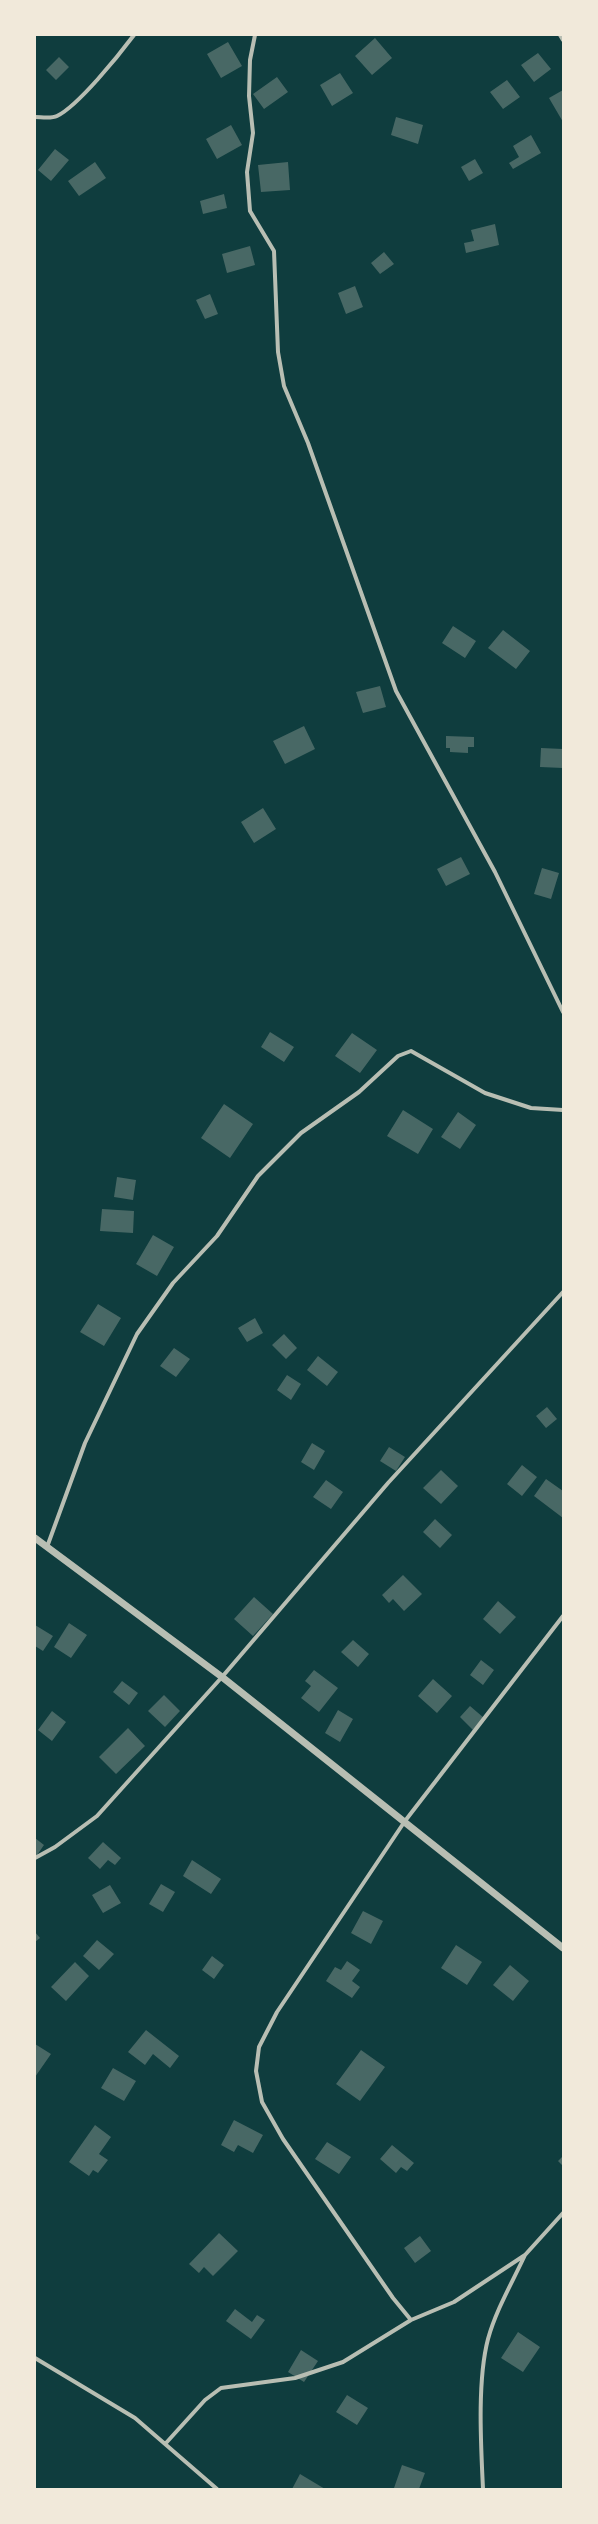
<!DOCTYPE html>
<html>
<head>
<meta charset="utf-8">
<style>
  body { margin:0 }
  #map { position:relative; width:598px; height:2524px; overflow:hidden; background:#0f3d3e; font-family:"DejaVu Sans",sans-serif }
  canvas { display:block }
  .frame { position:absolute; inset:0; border:36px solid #f1e9da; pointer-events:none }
</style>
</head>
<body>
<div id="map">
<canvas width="598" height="2524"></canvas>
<div class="frame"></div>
</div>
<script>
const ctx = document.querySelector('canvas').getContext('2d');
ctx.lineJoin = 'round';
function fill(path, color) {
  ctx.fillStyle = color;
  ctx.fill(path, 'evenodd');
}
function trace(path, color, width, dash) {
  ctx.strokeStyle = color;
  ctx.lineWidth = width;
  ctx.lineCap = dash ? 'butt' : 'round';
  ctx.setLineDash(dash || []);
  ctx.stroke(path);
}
const building = new Path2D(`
  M375,38L392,58L372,75L355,56Z
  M228,42L242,66L221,78L207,54Z
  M538,53L551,69L534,82L521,65Z
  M59,57L69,67L56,80L46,70Z
  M340,73L353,93L332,106L320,85Z
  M277,77L288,92L264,109L253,94Z
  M507,80L520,97L503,109L490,92Z
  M563,90V122L549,98Z
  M396,117L423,125L418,144L391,135Z
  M231,125L242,145L217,159L206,139Z
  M531,135L541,153L513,169L509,163L519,157L513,146Z
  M55,149L69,160L51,181L38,170Z
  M475,159L483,173L469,181L461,167Z
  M95,162L106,178L79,196L68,181Z
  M288,162L290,190L261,192L258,165Z
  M224,194L227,208L203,214L200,201Z
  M495,224L499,245L466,253L464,243L474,241L471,230Z
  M250,246L255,265L227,273L222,254Z
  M384,252L394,264L380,274L371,263Z
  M355,286L363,307L346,314L338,293Z
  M210,294L218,314L205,319L196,300Z
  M453,626L476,641L465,658L442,643Z
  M503,630L530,651L516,669L488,648Z
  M380,686L386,707L363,713L356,692Z
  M304,726L315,749L285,764L273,741Z
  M446,736L474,737V747H468V753L450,752V748H446Z
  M541,748L563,749V768L540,767Z
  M263,808L276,829L254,843L241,822Z
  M461,857L470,874L446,886L437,869Z
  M542,868L559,873L551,899L534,894Z
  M270,1032L294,1047L284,1062L261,1047Z
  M352,1033L377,1050L360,1073L335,1056Z
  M224,1104L253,1124L230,1158L201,1138Z
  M403,1110L433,1129L418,1154L387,1136Z
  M458,1112L476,1125L460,1149L441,1137Z
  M117,1177L136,1180L133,1200L114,1197Z
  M102,1209L134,1211L133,1233L100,1231Z
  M153,1235L174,1247L157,1276L136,1264Z
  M98,1304L121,1318L104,1346L80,1332Z
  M255,1318L263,1333L247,1342L238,1328Z
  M284,1334L297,1348L286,1359L272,1345Z
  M174,1348L190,1359L176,1377L160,1366Z
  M318,1356L338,1372L327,1386L307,1370Z
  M287,1375L301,1384L291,1400L277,1390Z
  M547,1407L557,1419L546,1428L536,1416Z
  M312,1443L325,1451L314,1470L301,1462Z
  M389,1447L405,1457L396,1471L380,1461Z
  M522,1465L537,1477L522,1496L507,1484Z
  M441,1470L458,1486L441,1504L423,1488Z
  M546,1479L563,1491V1518L534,1496Z
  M326,1480L343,1492L331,1509L313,1497Z
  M435,1519L452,1535L440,1548L423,1532Z
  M403,1575L422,1594L404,1611L393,1599L389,1603L382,1595Z
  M254,1597L273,1614L253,1636L234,1619Z
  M498,1601L516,1617L500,1634L483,1619Z
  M69,1623L87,1635L71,1658L54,1647Z
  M35,1625L53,1636L43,1651L35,1646Z
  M353,1640L369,1654L358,1667L341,1652Z
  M481,1660L494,1670L483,1685L470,1675Z
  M314,1670L338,1688L319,1712L301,1698L311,1686L305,1681Z
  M433,1679L452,1696L437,1713L418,1696Z
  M122,1681L138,1693L129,1705L113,1692Z
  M164,1695L180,1711L165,1727L148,1711Z
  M470,1706L484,1718L473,1730L460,1717Z
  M338,1710L353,1719L340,1742L325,1733Z
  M52,1711L66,1722L52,1741L38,1730Z
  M128,1728L145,1746L116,1774L99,1757Z
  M35,1838L44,1845L35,1858Z
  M103,1842L121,1858L115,1865L108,1860L100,1869L88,1858Z
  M192,1860L221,1879L211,1894L183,1876Z
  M161,1884L175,1892L163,1912L149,1904Z
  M110,1885L121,1903L103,1913L92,1895Z
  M363,1911L383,1921L371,1944L351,1933Z
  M35,1932L40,1938L35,1942Z
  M97,1940L114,1954L99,1970L83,1956Z
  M456,1945L482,1962L467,1985L441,1968Z
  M212,1956L224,1965L214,1979L202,1970Z
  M347,1961L360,1970L352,1981L360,1987L352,1998L326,1981L335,1967L341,1970Z
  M75,1962L89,1976L66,2001L51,1987Z
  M510,1965L529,1981L513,2001L493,1985Z
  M146,2030L179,2056L170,2068L153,2054L145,2065L128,2052Z
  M35,2044L51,2054L35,2077Z
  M361,2050L385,2067L360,2101L336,2084Z
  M113,2068L136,2081L124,2101L101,2088Z
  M234,2120L263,2135L253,2153L238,2145L234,2152L221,2145Z
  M95,2125L111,2137L99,2154L108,2160L98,2173L93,2170L89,2176L69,2162Z
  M327,2142L351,2157L339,2174L315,2159Z
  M392,2145L414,2163L407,2171L401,2167L396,2173L380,2159Z
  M563,2156V2166L558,2161Z
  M219,2233L238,2251L213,2276L204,2267L199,2273L189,2264Z
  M420,2236L431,2251L415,2263L404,2248Z
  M235,2309L252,2322L257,2315L265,2320L251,2339L226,2321Z
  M518,2332L540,2347L523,2372L501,2358Z
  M301,2350L318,2361L304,2382L288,2372Z
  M347,2395L368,2408L357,2425L336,2412Z
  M402,2465L425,2473L419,2489L394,2488Z
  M300,2474L325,2489H292Z`);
const minor = new Path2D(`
  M255,35L250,60L249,96L253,133L247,172L250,211L274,251L278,352L284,386L308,443L396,691L495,872L563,1012
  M560,35L563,40
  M35,117C41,117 51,119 57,116C78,106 119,55 134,35
  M47,1547L85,1443L137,1334L173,1283L217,1236L258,1176L301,1133L359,1092L398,1056L411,1051L485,1093L531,1108L563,1110
  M35,1858L55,1847L97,1816L222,1677L388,1483L563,1292
  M411,2320L393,2298L283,2139L262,2102L256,2071L259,2047L277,2012L405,1821L563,1616
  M35,2358L135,2418L217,2489
  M166,2443L205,2400L221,2388L295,2378L343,2362L411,2320L454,2302L525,2255L563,2213
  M483,2489C481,2446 477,2381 488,2339C496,2310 512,2283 525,2255`);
const tertiary = new Path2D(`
  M35,1538L222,1677L563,1948`);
fill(building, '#486865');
trace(minor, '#b8beb3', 4);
trace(tertiary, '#b8beb3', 7);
</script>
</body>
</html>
